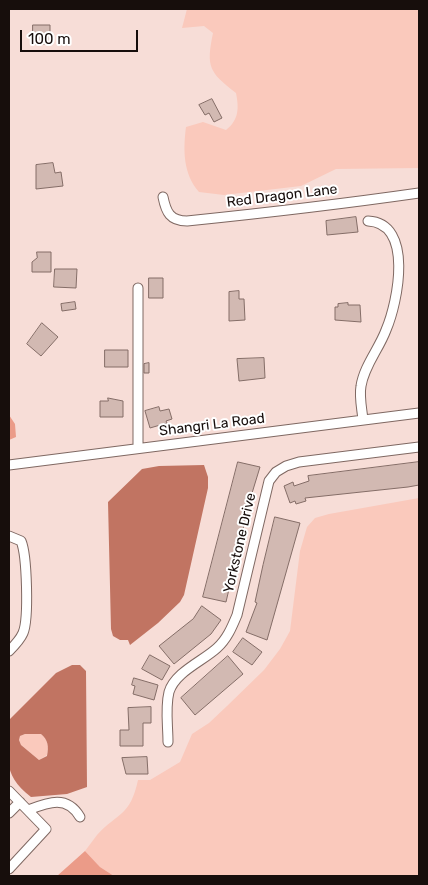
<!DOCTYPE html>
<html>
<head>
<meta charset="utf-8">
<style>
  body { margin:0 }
  #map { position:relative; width:428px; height:885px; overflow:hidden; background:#f7ddd7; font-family:Rubik,sans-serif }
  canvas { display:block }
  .frame { position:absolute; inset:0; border:10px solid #170e0c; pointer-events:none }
  .scale { position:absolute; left:20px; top:30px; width:118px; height:22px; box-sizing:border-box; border:2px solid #170e0c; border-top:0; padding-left:6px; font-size:15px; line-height:18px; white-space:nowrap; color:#170e0c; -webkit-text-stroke:4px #fff; paint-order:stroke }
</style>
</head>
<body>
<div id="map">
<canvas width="428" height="885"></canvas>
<div class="frame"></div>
<div class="scale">100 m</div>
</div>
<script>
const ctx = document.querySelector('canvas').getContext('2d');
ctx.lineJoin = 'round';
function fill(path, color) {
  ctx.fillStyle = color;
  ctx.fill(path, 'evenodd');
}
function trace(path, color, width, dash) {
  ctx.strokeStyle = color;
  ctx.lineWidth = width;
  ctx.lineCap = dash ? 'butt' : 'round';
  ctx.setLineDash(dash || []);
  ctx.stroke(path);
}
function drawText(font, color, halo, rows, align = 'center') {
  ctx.font = font + ' Rubik,sans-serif';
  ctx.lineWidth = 4;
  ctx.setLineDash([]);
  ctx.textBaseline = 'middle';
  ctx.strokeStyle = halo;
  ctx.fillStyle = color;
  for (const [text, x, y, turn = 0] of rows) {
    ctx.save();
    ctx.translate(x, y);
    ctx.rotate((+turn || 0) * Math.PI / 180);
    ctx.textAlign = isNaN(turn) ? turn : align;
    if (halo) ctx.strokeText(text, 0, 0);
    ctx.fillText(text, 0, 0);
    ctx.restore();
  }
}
const green = new Path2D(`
  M187,9H419V168L336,169L301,186L224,195L199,192C183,174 183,150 186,127L203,122L226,130C239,120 239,108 236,93C209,72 206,67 213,33L204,26L182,28Z
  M419,498V876H114L100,867L85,851C89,846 93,840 97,835C118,812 130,817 138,780H150L180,762L192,734L209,723L227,706L264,670L280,649L290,631L300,551L307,527L315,518L329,514Z
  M25,734H41C48,740 49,746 47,755L39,760L21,745L19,740L20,736Z`);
const forest = new Path2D(`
  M9,415L15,424L16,437L9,440Z
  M85,851L100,867L114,876H57Z`);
const water = new Path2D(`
  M204,465L208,477V488L184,595L180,602L158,623L130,645L128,640H120L113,636L111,629L108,502L142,469L159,466Z
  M72,665H80L86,671L87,787L67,794L31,797C0,773 9,755 9,720L56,673ZM25,734H41C48,740 49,746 47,756L39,760L21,745L19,740L20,736Z`);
const building = new Path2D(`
  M33,25H50V44H33Z
  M212,99L222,118L214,122L209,113L205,115L199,105Z
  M53,163L55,173L61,172L63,186L36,189V165Z
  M356,217L358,232L327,235L326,221Z
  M37,252H51V272H32V262L37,258Z
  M55,269H77L76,288L54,287Z
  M149,278H163V298H149Z
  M239,291V299H244L245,320L229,321V292Z
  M75,302L76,309L62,311L61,304Z
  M348,303V305H360L361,322L335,320V307H338V304Z
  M42,323L58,337L41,356L27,344Z
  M105,350H128V367H105Z
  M264,358L265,378L239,381L237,359Z
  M149,363V373H144V364Z
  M108,398L123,401V417H100V401H108Z
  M159,407L160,411L169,409L172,419L166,421L167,423L150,428L145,411Z
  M238,462L260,467L249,503L226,602L203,597Z
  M419,462V485L408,487L305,498L306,501L296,504L295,501L290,503L284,486L293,482L294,486L309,481L308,476Z
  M275,517L300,523L267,640L246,632L257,603L255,602L263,565Z
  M202,606L221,620L211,634L174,664L159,646L193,619Z
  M243,638L262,652L252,665L233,652Z
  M150,655L170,666L162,680L142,669Z
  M228,656L243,674L195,715L181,698Z
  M134,678L158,685L154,700L133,694L135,686L132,685Z
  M151,707V723H143V746H120V730H129L128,708Z
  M147,757L148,774H126L122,758Z`);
const minor = new Path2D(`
  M163,197C166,212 170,221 187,221C265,213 342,204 419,193
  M138,288V448
  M363,420C362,409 359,397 361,386C364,366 379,349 386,330C398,302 414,223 368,221
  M9,465L419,413
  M9,536L21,541C27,555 29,619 23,633C20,640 14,646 9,651
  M168,742C168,726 165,708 169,692C175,672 203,661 217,648C227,639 232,627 237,615L269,481L276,472L286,466L299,462L419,447
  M9,791L46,829L9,869
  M28,810C49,802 67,795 80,817
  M9,813L20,802`);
const streetNames = [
  ["Red Dragon Lane",282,196,-7],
  ["Shangri La Road",212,425,-7],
  ["Yorkstone Drive",240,543,-77]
];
fill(green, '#fac9bc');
fill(forest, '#eb9b88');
fill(water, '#c17462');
fill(building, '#d2b9b2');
trace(building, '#846d67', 1);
trace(minor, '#7f6862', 11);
trace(minor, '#fff', 9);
drawText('14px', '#170e0c', '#fff', streetNames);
</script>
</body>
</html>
